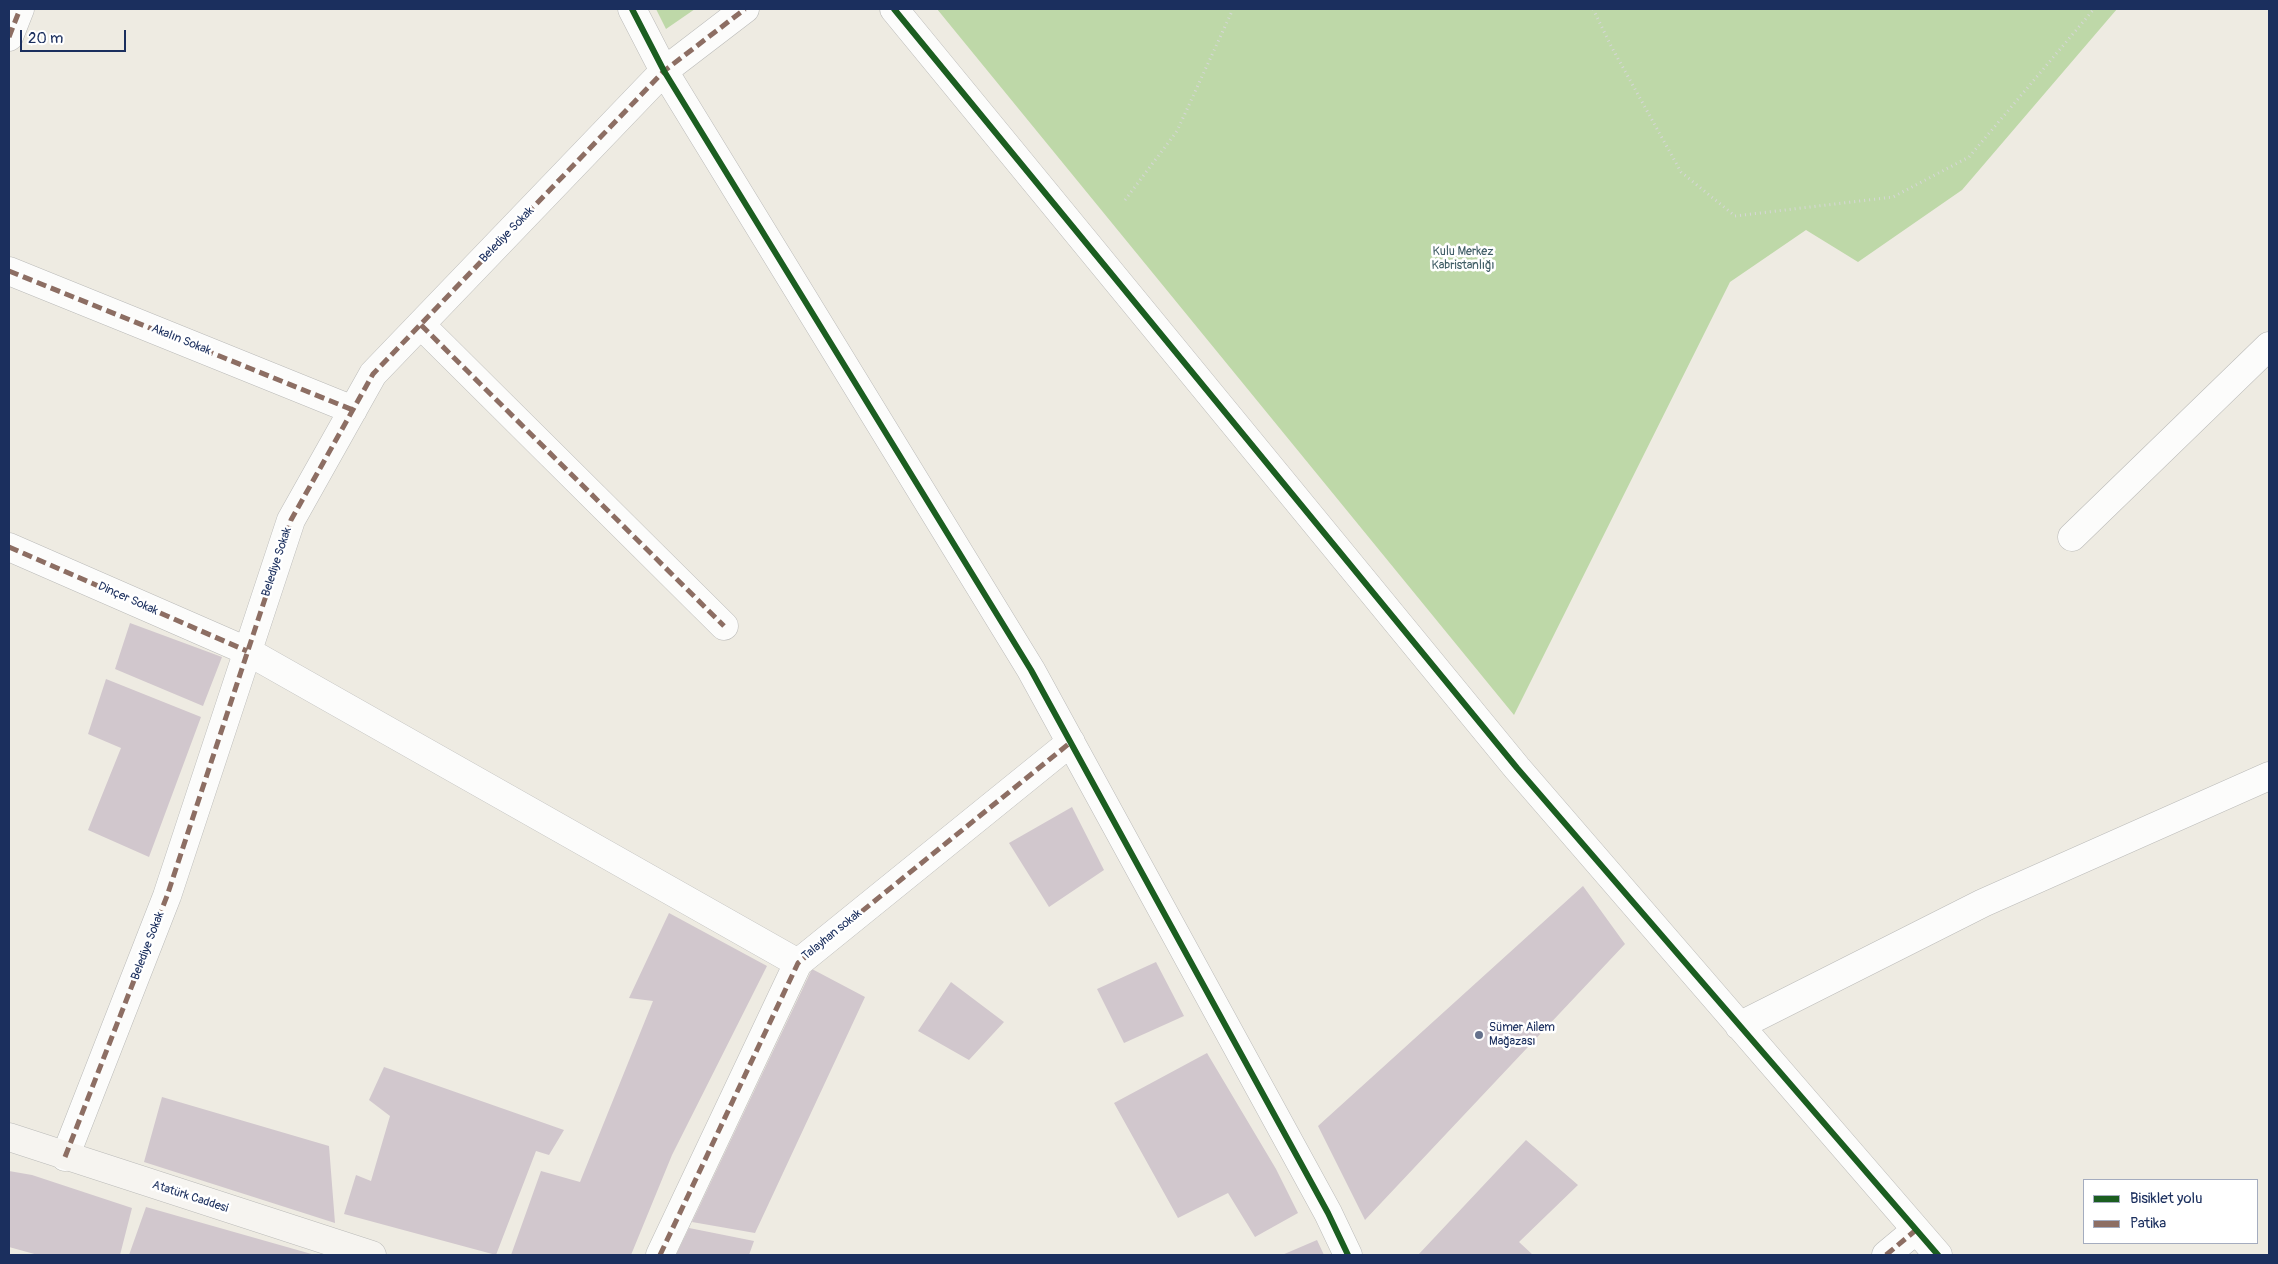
<!DOCTYPE html>
<html>
<head>
<meta charset="utf-8">
<style>
  body { margin:0 }
  #map { position:relative; width:2278px; height:1264px; overflow:hidden; background:#eeebe2; font-family:Pangolin,sans-serif }
  canvas { display:block }
  .frame { position:absolute; inset:0; border:10px solid #1b2f5e; pointer-events:none }
  .legend { position:absolute; left:2083px; top:1179px; width:175px; height:65px; box-sizing:border-box; background:#fff; border:1px solid #a4acbf; margin:0; padding:6px 9px; list-style:none; font-size:15px; color:#1b2f5e }
  .legend li { display:flex; align-items:center; gap:10px; height:25px }
  .legend b { width:25px; border:1px solid #a4acbf }
  .scale { position:absolute; left:20px; top:30px; width:106px; height:22px; box-sizing:border-box; border:2px solid #1b2f5e; border-top:0; padding-left:6px; font-size:15px; line-height:18px; white-space:nowrap; color:#1b2f5e; -webkit-text-stroke:4px #fff; paint-order:stroke }
</style>
</head>
<body>
<div id="map">
<canvas width="2278" height="1264"></canvas>
<div class="frame"></div>
<ul class="legend">
<li><b style="height:6px;background:#1b5e20"></b>Bisiklet yolu</li>
<li><b style="height:6px;background:#8d6e63"></b>Patika</li>
</ul>
<div class="scale">20 m</div>
</div>
<script>
const ctx = document.querySelector('canvas').getContext('2d');
ctx.lineJoin = 'round';
function fill(path, color) {
  ctx.fillStyle = color;
  ctx.fill(path, 'evenodd');
}
function trace(path, color, width, dash) {
  ctx.strokeStyle = color;
  ctx.lineWidth = width;
  ctx.lineCap = dash ? 'butt' : 'round';
  ctx.setLineDash(dash || []);
  ctx.stroke(path);
}
function drawText(font, color, halo, rows, align = 'center') {
  ctx.font = font + ' Pangolin,sans-serif';
  ctx.lineWidth = 5;
  ctx.setLineDash([]);
  ctx.textBaseline = 'middle';
  ctx.strokeStyle = halo;
  ctx.fillStyle = color;
  for (const [text, x, y, turn = 0] of rows) {
    ctx.save();
    ctx.translate(x, y);
    ctx.rotate((+turn || 0) * Math.PI / 180);
    ctx.textAlign = isNaN(turn) ? turn : align;
    if (halo) ctx.strokeText(text, 0, 0);
    ctx.fillText(text, 0, 0);
    ctx.restore();
  }
}
const green = new Path2D(`
  M656,9H695L666,29Z
  M937,9H2117L1962,190L1858,262L1806,230L1730,282L1514,715Z`);
const building = new Path2D(`
  M130,623L222,657L203,706L115,669Z
  M106,679L201,717L149,857L88,830L121,748L88,734Z
  M1072,807L1104,870L1049,907L1009,843Z
  M1583,886L1625,944L1365,1220L1318,1126Z
  M669,913L767,966L672,1155L631,1255H511L541,1171L580,1182L653,1001L629,998Z
  M1156,962L1184,1016L1124,1043L1097,989Z
  M812,969L865,997L755,1233L692,1222Z
  M951,982L1004,1022L969,1060L918,1031Z
  M1207,1053L1276,1169L1298,1213L1255,1237L1228,1193L1178,1218L1114,1103Z
  M384,1067L564,1130L549,1155L536,1151L496,1255L344,1214L356,1175L371,1181L390,1116L369,1100Z
  M162,1097L329,1146L335,1223L144,1162Z
  M1526,1140L1578,1185L1519,1242L1533,1255H1418Z
  M9,1171L32,1175L132,1208L120,1255H38L9,1247Z
  M146,1207L315,1255H129Z
  M689,1228L754,1241L749,1255H676Z
  M1317,1240L1324,1255H1282Z`);
const path = new Path2D(`
  M1593,9L1611,46L1681,172L1735,216L1893,197L1969,157L2094,9
  M1125,200L1177,131L1233,9`);
const street = new Path2D(`
  M632,9L664,71L1031,670L1328,1213L1348,1255
  M894,9L1517,768L1938,1255
  M9,37L20,9
  M9,271L353,410
  M421,325L724,626
  M2072,537L2269,346
  M9,547L247,651L798,963
  M1739,1026L1983,903L2269,776
  M65,1157L167,896L291,520L373,374L664,71L745,9
  M660,1255L798,963L1071,742
  M1886,1255L1916,1230`);
const secondary = new Path2D(`
  M9,1137L372,1255`);
const quiet = new Path2D(`
  M9,37L20,9
  M9,271L353,410
  M421,325L724,626
  M9,547L247,651
  M65,1157L167,896L291,520L373,374L664,71L745,9
  M660,1255L798,963L1071,742
  M1886,1255L1916,1230`);
const cycleway = new Path2D(`
  M632,9L664,71L1031,670L1328,1213L1348,1255
  M894,9L1517,768L1938,1255`);
const markers = [
  [1479,1035,5,"#65718c"]
];
const streetNames = [
  ["Belediye Sokak",507,235,-46],
  ["Akalın Sokak",181,340,22],
  ["Belediye Sokak",277,562,-72],
  ["Dinçer Sokak",128,599,24],
  ["Talayhan sokak",832,935,-39],
  ["Belediye Sokak",148,946,-69],
  ["Atatürk Caddesi",190,1197,18]
];
const parkNames = [
  ["Kulu Merkez",1463,252],
  ["Kabristanlığı",1463,266]
];
const poiNames = [
  ["Sümer Ailem",1489,1028],
  ["Mağazası",1489,1042]
];
fill(green, '#bed8a8');
fill(building, '#d1c7cd');
trace(street, '#babab8', 29);
trace(secondary, '#babab8', 29);
trace(path, '#d6d7d7', 3, [1, 4]);
trace(street, '#fcfcfb', 28);
trace(secondary, '#f6f4f0', 28);
trace(quiet, '#8d6e63', 5, [10, 5]);
trace(cycleway, '#1b5e20', 6);
for (const [x, y, r, color] of markers) {
  const dot = new Path2D();
  dot.arc(x, y, r, 0, 2 * Math.PI);
  ctx.fillStyle = color;
  ctx.fill(dot);
  trace(dot, '#fff', 2);
}
drawText('12px', '#1b2f5e', '#fff', streetNames);
drawText('12px', '#405d66', '#fff', parkNames);
drawText('12px', '#1b2f5e', '#fff', poiNames, 'left');
</script>
</body>
</html>
